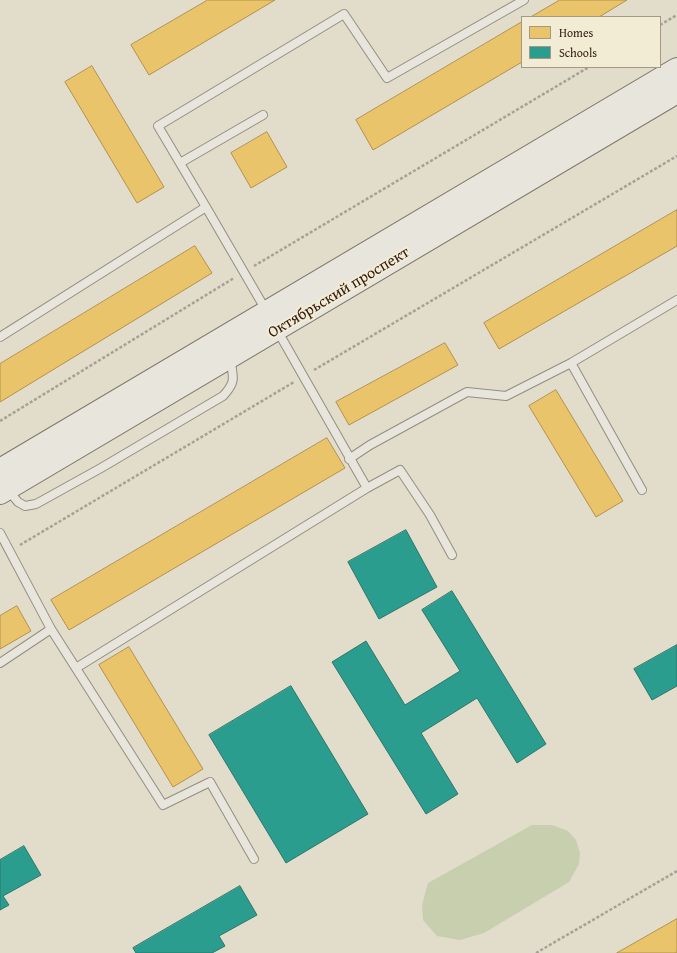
<!DOCTYPE html>
<html>
<head>
<meta charset="utf-8">
<style>
  body { margin:0 }
  #map { position:relative; width:677px; height:953px; overflow:hidden; background:#e2dcca; font-family:"Gentium Book Plus",serif }
  canvas { display:block }
  .legend { position:absolute; left:521px; top:16px; width:140px; height:52px; box-sizing:border-box; background:#f3ecd5; border:1px solid #a59886; margin:0; padding:5px 7px; list-style:none; font-size:12px; color:#301a10 }
  .legend li { display:flex; align-items:center; gap:8px; height:20px }
  .legend b { width:20px; border:1px solid #a59886 }
</style>
</head>
<body>
<div id="map">
<canvas width="677" height="953"></canvas>
<ul class="legend">
<li><b style="height:11px;background:#e9c46a"></b>Homes</li>
<li><b style="height:11px;background:#2a9d8f"></b>Schools</li>
</ul>
</div>
<script>
const ctx = document.querySelector('canvas').getContext('2d');
ctx.lineJoin = 'round';
function fill(path, color) {
  ctx.fillStyle = color;
  ctx.fill(path, 'evenodd');
}
function trace(path, color, width, dash) {
  ctx.strokeStyle = color;
  ctx.lineWidth = width;
  ctx.lineCap = dash ? 'butt' : 'round';
  ctx.setLineDash(dash || []);
  ctx.stroke(path);
}
function drawText(font, color, halo, rows, align = 'center') {
  ctx.font = font + ' "Gentium Book Plus",serif';
  ctx.lineWidth = 4;
  ctx.setLineDash([]);
  ctx.textBaseline = 'middle';
  ctx.strokeStyle = halo;
  ctx.fillStyle = color;
  for (const [text, x, y, turn = 0] of rows) {
    ctx.save();
    ctx.translate(x, y);
    ctx.rotate((+turn || 0) * Math.PI / 180);
    ctx.textAlign = isNaN(turn) ? turn : align;
    if (halo) ctx.strokeText(text, 0, 0);
    ctx.fillText(text, 0, 0);
    ctx.restore();
  }
}
const green = new Path2D(`
  M532,825H552L568,831L576,840L580,853L579,864L569,882L484,933L460,940L437,936L423,920L422,905L428,883Z`);
const homes = new Path2D(`
  M208,0H275L149,75L131,45Z
  M560,0H627L599,17H531Z
  M522,22V62L373,150L356,120Z
  M92,66L164,187L137,203L65,82Z
  M267,132L287,167L251,188L231,153Z
  M677,210V246L499,349L484,323Z
  M195,246L212,273L0,402V364Z
  M445,343L458,365L349,425L336,402Z
  M556,390L623,501L596,517L529,406Z
  M327,438L345,468L69,630L51,600Z
  M17,606L31,631L0,649V616Z
  M129,647L203,769L173,787L99,665Z
  M677,919V952L675,953H617Z`);
const schools = new Path2D(`
  M406,530L437,587L379,619L348,562Z
  M452,591L546,744L517,763L477,698L421,733L458,794L426,814L332,662L366,641L405,705L460,671L422,610Z
  M677,645V686L652,700L634,669Z
  M291,686L368,814L286,863L209,735Z
  M24,846L41,875L3,896L9,905L0,910V860Z
  M240,886L257,915L219,936L225,946L212,953H136L133,948Z`);
const path = new Path2D(`
  M660,25L677,15
  M254,266L589,67
  M314,370L677,156
  M0,421L234,278
  M20,545L294,382
  M536,953L677,871`);
const service = new Path2D(`
  M180,163L263,115
  M206,207L158,126L344,14L387,78L524,0
  M0,337L206,207L267,312
  M571,363L642,490
  M349,459L370,445L467,392L506,396L571,363L677,300
  M367,488L400,470L430,515L452,555
  M8,490L18,502L25,506L36,504L101,468L223,396C237,381 233,377 230,358
  M0,533L51,629L0,663
  M51,629L163,805L210,782L254,859
  M76,668L367,488L277,330`);
const secondary = new Path2D(`
  M0,470L677,69
  M0,493L677,92`);
const streetNames = [
  ["Октябрьский проспект",339,293,-31]
];
fill(green, '#c7cfae');
fill(homes, '#e9c46a');
trace(homes, '#b2914f', 1);
fill(schools, '#2a9d8f');
trace(schools, '#2c7669', 1);
trace(service, '#948d82', 10);
trace(secondary, '#7b7469', 24);
trace(path, '#a6a099', 2.5, [3, 2]);
trace(service, '#e8e5dc', 8);
trace(secondary, '#e8e5dc', 22);
drawText('16px', '#301a10', '#f3ecd5', streetNames);
</script>
</body>
</html>
